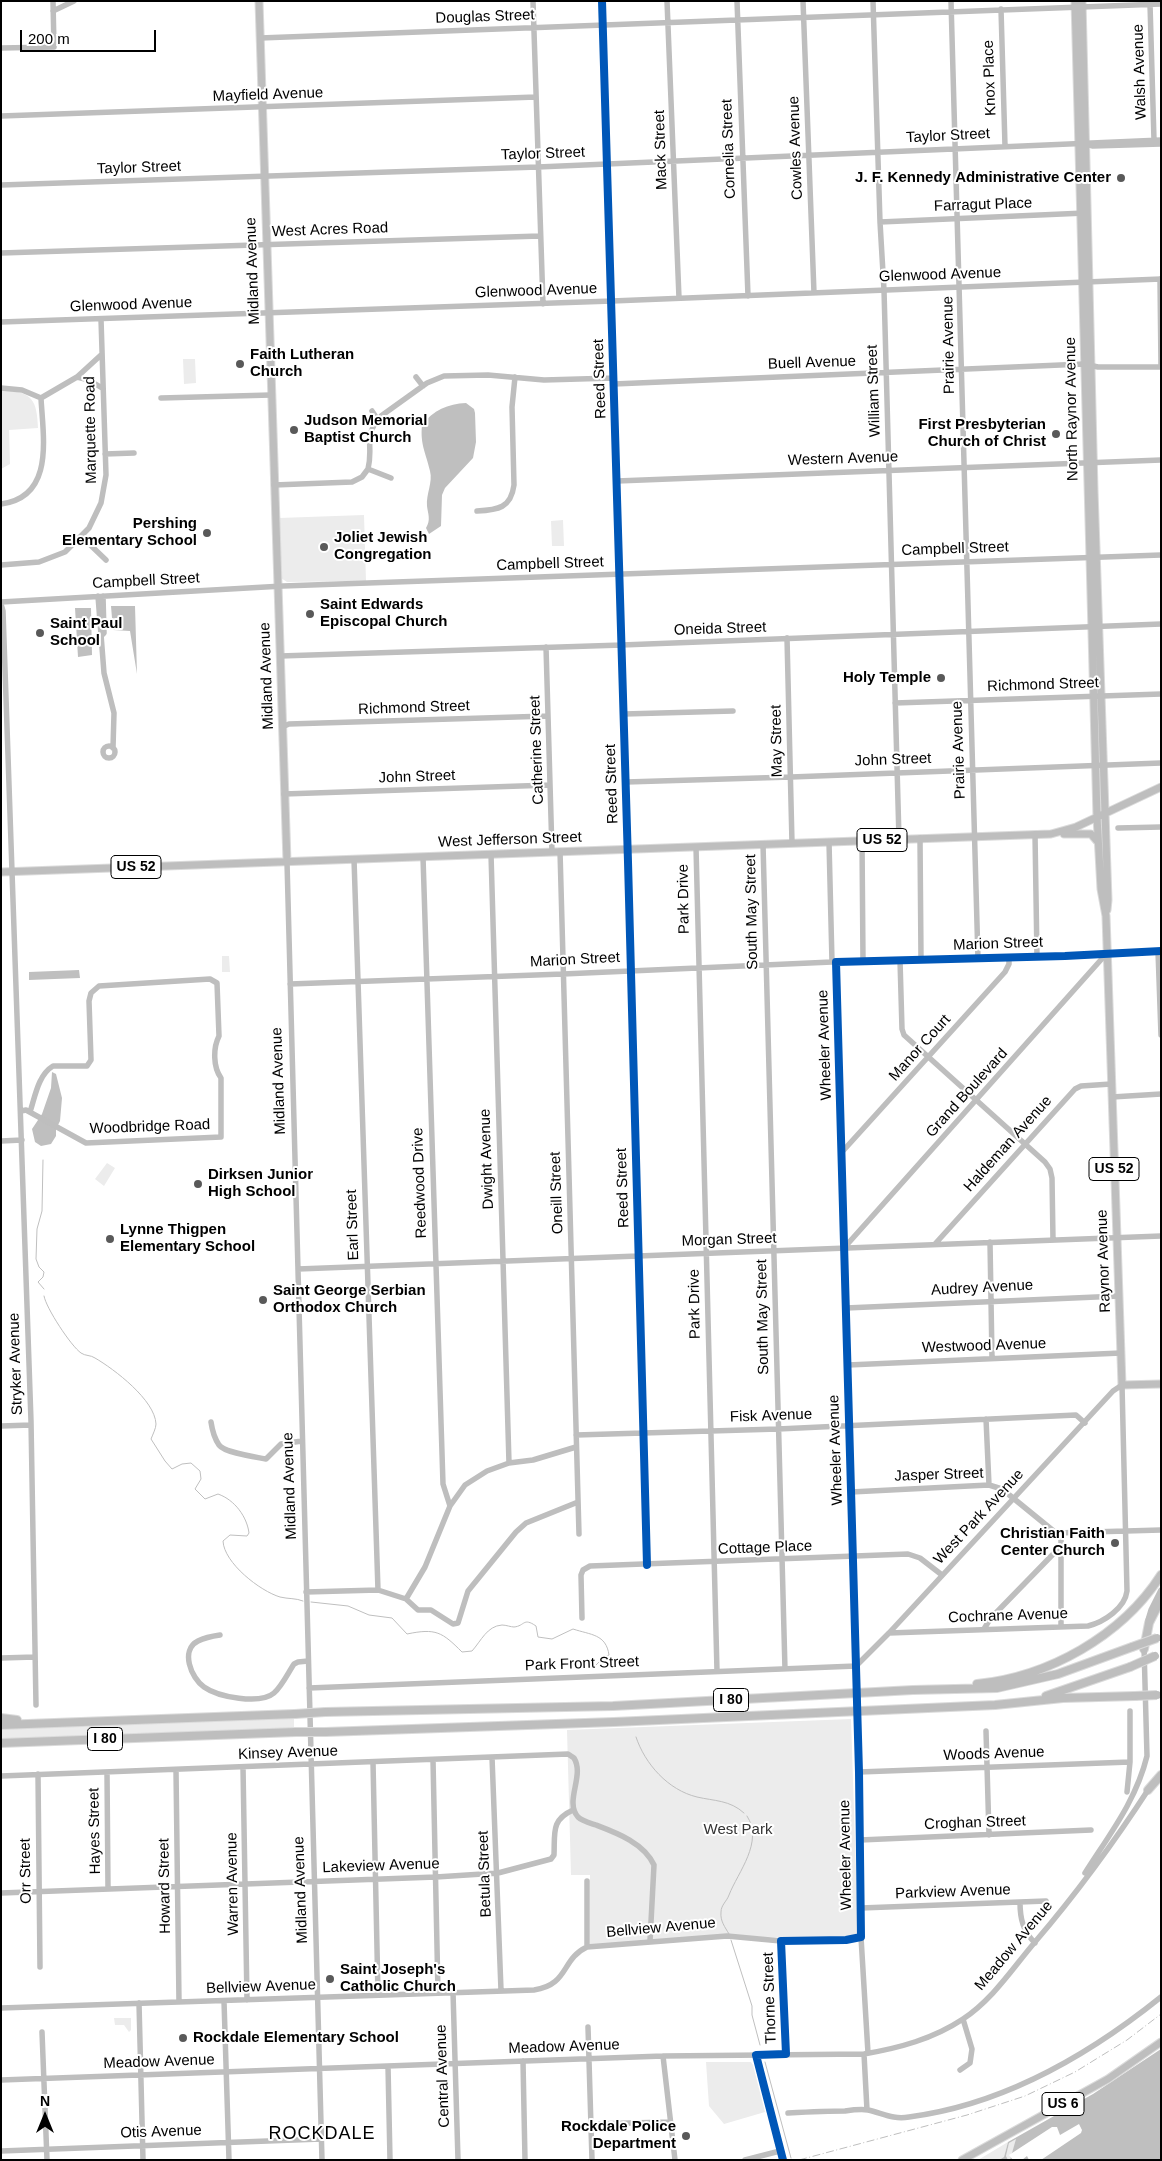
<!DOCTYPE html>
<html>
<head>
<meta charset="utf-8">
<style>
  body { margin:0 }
  #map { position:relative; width:1162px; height:2161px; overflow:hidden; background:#fff; font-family:Arial,sans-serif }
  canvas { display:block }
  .frame { position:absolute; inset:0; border:2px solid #000; pointer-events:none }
  .north { position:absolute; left:20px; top:2091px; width:50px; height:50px; -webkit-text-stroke:4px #fff; paint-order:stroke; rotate:0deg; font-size:14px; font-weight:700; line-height:20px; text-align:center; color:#000 }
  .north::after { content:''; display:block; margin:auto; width:18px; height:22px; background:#000; clip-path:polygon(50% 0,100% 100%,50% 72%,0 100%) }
  .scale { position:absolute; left:20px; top:30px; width:136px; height:22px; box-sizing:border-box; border:2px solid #000; border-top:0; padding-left:6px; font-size:15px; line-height:18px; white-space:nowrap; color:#000; -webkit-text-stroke:4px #fff; paint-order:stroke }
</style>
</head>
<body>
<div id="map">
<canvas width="1162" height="2161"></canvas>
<div class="frame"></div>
<div class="north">N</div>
<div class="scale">200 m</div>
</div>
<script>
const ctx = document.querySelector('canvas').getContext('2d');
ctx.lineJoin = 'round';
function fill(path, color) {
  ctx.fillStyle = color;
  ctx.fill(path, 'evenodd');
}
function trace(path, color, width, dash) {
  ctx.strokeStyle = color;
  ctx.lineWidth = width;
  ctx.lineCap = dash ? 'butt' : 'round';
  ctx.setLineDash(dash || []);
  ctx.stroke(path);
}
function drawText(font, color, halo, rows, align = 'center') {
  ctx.font = font + ' Arial,sans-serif';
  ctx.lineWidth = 4;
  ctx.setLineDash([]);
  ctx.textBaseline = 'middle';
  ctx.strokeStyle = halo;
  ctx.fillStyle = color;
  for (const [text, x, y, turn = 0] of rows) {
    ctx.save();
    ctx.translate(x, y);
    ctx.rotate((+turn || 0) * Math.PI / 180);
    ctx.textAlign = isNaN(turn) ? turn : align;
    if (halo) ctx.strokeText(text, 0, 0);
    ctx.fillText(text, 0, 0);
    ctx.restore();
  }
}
const green = new Path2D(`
  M183,359H195L196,383L184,384Z
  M1,391C32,390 37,400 38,428L9,430L10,464L1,469Z
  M364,515L366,581L287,582L281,578L279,518Z
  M563,520L564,546H552L551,521Z
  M222,956H229L230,972H222Z
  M107,1163L115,1168L104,1186L95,1179Z
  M294,1718V1728L1,1739V1728L112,1726L117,1724Z
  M851,1719L858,1933L849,1937L703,1938L590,1945V1875H571L567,1730Z
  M114,2018H131V2030L129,2032L124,2025H115Z
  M706,2062H751L753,2065L765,2112L724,2124L709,2106Z
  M1017,2138L1010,2160H1008L1006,2156L1009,2142Z
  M1008,2142L1004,2157L999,2160H978Z`);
const water = new Path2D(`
  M466,403L474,409L475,413L476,442L473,458L445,488L442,495L441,526L429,534L426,528C431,520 428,514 427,506C426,494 433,482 430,471C426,453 420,445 422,425C433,410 448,404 466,403Z
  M111,606H135L137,674L130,631L113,630Z
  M75,608H91L92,655L78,657Z
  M79,970L80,978L29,980V972Z
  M52,1072L56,1074L62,1098L60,1121L56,1129V1136L51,1144L41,1146L35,1142L32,1129L42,1114L51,1088Z
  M1161,2049V2160H1010L1016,2139L1009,2143L1006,2156L1008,2160H999L1004,2157L1008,2142L1093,2094Z`);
const pier = new Path2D(`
  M1079,2124L1082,2130L1081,2133L1041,2160H1029L1027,2156L1022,2160H1013L1009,2155L1052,2127H1057L1060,2135Z`);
const stream = new Path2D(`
  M43,1160L42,1211L37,1229L36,1259L39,1267L44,1272L43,1277L38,1282L44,1289
  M44,1296C46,1308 71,1346 81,1353C85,1356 91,1355 95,1358C114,1369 155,1400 156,1424C156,1428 153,1434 151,1439L165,1461L172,1469L182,1464L191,1463L200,1471L201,1479L195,1489L205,1499L218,1494C235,1500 247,1517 249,1533L247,1536L230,1535L223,1541C224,1563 260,1591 280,1597C288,1599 296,1598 303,1601
  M311,1602L348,1606L369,1615L392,1618L407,1634C436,1628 442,1632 462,1652L472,1651C481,1641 487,1626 502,1625C506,1625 511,1627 514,1627C525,1626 523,1617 536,1626L538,1637L552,1639L573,1629C591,1635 606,1634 609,1655L604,1657L593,1668
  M636,1737C645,1764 668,1790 697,1797C714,1801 730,1800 744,1813
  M729,1934C725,1927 720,1921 721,1912C721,1905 727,1901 729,1895C738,1872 764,1842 747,1816
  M731,1940L752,2006V2015L760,2045
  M765,2062L791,2158`);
const minor = new Path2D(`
  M533,1L543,304
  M602,1L628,862L647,1565
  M667,1L679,298
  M737,1L748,296
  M803,1L814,293
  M873,1L880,222L884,290L899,839
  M951,1L978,959
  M1150,4L1154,140
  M1001,9L1005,146
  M53,11L74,1
  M260,38L1161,4
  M1,48L54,47L53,1
  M1,116L536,97
  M1086,144L1093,146L1161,144
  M1,185L538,167L1161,140
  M880,222L1085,213
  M1,253L540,236
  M1160,279L1161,367
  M1,322L612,301L1161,279
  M77,377L89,380L102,388
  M416,377L423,386
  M614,384L1084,364L1098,367H1161
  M1,388L22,390L41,398
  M41,398L77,377L101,355
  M161,398L271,395
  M372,411L378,420
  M105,454L134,453
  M368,469L391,478
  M617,481L1161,460
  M274,485L352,482L362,477L368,469C374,445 362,437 381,416L427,383L444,376L488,375L544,380L614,378
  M1,504C55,497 43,437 41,398
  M477,511C498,510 511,508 514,485L512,407L515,377
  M82,537L106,560
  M1,565L39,562L65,552L89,528L101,503L106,475L101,319
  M98,596L104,673L114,713L113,748
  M1,602L283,586L1161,555
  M1,604L3,611L31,1421L36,1705
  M102,635L104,633L103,596
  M787,638L792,843
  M546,647L552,852
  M280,656L622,645L1161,624
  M895,703L1161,694
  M624,714L733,711
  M282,727L289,724L548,716
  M103 752a6 6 0 1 1 12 0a6 6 0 1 1-12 0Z
  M626,782L791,777L1161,763
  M284,794L550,785
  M1118,828L1161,827
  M1035,834L1037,957
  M920,838L921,959
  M862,841L863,961
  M829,842L832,962
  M763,844L785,1669
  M696,847L717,1671
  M560,851L579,1534
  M491,854L509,1463
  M423,857L443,1484L450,1506
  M354,859L378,1590
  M287,862L322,2160
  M1158,951L1161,1035
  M900,960L902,1029L904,1035L1045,1162L1050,1169L1052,1178L1053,1240
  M836,962L856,1676
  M290,984L563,974L832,962L1065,956L1161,951
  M1112,1097L1161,1094
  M21,1111L26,1110L86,1143L221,1137V1078C213,1067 213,1048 219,1036L217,983L210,979L99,986L91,993L89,1001L91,1060L87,1066H53C38,1075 35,1097 30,1112
  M1,1141L22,1140
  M842,1152L1005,972L1009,964V958
  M990,1242L992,1358
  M935,1244L1075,1089L1081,1086L1111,1084
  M844,1248L1107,953
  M298,1269L1161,1236
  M846,1308L1119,1296
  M848,1365L1121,1353
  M986,1419L989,1485
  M211,1422C212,1429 215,1439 219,1445C225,1453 256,1457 266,1459L281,1444L302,1441
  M1,1426L31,1425
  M576,1435L778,1429L1076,1415L1085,1423
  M851,1492L989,1485L1002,1489L1056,1533L1161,1530
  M1061,1534V1627
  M306,1592L378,1590L406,1599L425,1567L450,1506L465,1485L487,1471L509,1463L533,1460L576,1447
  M406,1599L418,1610H431L453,1624L458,1623L468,1591L516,1532L526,1523L578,1502
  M582,1618L581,1575L583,1570L590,1566L908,1554L920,1558L942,1575
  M1148,1620L1151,1610L1161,1590
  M984,1629L990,1619L1061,1546
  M889,1633L1088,1626C1104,1622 1125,1608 1127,1591L1122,1385
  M220,1635C213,1636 204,1638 198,1641C180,1650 191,1678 204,1687C218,1697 260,1705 274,1693C282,1686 288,1673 294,1664L298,1662L308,1661
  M1,1658L35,1657
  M309,1688L856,1666L889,1633L1113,1391L1122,1385
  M986,1731L989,1835
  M858,1732L861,1937L868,2053
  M492,1757L501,1990
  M433,1760L438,1993
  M373,1762L378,1995
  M243,1767L247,2000
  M176,1770L179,2002
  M107,1772L108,1889
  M859,1772L1130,1762
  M38,1774L40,1967
  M1,1776L568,1754L574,1758C585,1776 564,1801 578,1817C582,1821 590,1823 596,1825C617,1833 644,1843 654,1865L650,1941
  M1127,1792L1130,1762V1711
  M860,1840L1091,1830
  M1085,1873C1109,1835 1136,1801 1147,1756L1144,1647
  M587,1881V1947
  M1,1893L436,1877L498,1873L551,1859L554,1855C555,1832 551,1820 573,1810
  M1020,1902C1020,1919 1023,1931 1035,1943
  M861,1908L1046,1901
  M781,1941L786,2054
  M453,1992L458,2160
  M224,2001L229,2160
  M139,2003L143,2160
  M1,2008L534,1990C569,1985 561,1959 587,1947L727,1936L781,1941L846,1940L861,1937
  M588,2027L592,2160
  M42,2032L47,2160
  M864,2054L867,2110
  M756,2055L783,2160
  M663,2056L675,2160
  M523,2061L525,2160
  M388,2066L390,2160
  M960,2070L970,2063L972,2049L963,2019
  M1,2080L663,2056L864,2054C899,2048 933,2039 963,2019C993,1999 1012,1969 1035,1942C1077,1893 1115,1841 1150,1787
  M788,2113C807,2112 826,2111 845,2111C852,2110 861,2109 868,2110C882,2113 893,2120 909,2117C1002,2105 1089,2055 1161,1997
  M591,2124L669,2122
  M1,2151L321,2139
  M745,2160L780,2151`);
const major = new Path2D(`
  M259,1L287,862
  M1075,1L1097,817L1101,889L1106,916L1122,1385L1161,1384
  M1082,1L1094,490L1108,900L1107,910
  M1064,834H1091L1097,841
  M1,872L1051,834L1076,827L1161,787
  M962,2160L1108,2079L1161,2042`);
const highway = new Path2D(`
  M1144,1649L1149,1623L1161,1599
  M977,1684C1048,1677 1122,1636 1161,1575
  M1046,1696L1130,1667
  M325,1712L613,1706L913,1690L997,1688L1058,1674L1132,1647
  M1,1718L17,1720
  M1,1725L295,1714
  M325,1732L614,1722L995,1705L1063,1698L1135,1696
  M1,1743L296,1732
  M1148,1790L1161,1775`);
const rail = new Path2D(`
  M799,2160L967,2115L1025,2096L1075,2072L1127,2040L1161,2014`);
const minorBridge = new Path2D(`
  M856,1676L858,1732`);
const highwayBridge = new Path2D(`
  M1132,1647L1157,1638
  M1130,1667L1155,1656
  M1135,1696L1157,1695
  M295,1714L325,1712
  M296,1732H325`);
const cycleway = new Path2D(`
  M602,1L628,862L647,1565
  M783,2160L756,2055L786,2054L781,1941L846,1940L861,1937L859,1772L836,962L1065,956L1161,951`);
const markers = [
  [1121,178,5,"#595959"],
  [240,364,5,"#595959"],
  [294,430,5,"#595959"],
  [1056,434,5,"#595959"],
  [207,533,5,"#595959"],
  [324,547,5,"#595959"],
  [310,614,5,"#595959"],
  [40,633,5,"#595959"],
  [941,678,5,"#595959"],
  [198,1184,5,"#595959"],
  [110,1239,5,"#595959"],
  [263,1300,5,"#595959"],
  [1115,1543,5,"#595959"],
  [330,1979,5,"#595959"],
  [183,2038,5,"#595959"],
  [686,2136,5,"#595959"]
];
const shields = [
  [882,840,50],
  [136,867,50],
  [1114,1169,50],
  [731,1700,35],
  [105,1739,35],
  [1063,2104,42]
];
const shieldNames = [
  ["US 52",882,840],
  ["US 52",136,867],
  ["US 52",1114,1169],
  ["I 80",731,1700],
  ["I 80",105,1739],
  ["US 6",1063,2104]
];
const streetNames = [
  ["Douglas Street",485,17,-2],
  ["Walsh Avenue",1140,72,-92],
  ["Knox Place",990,78,-92],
  ["Mayfield Avenue",268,95,-2],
  ["Taylor Street",948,136,-3],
  ["Cowles Avenue",796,148,-92],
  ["Cornelia Street",729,149,-92],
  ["Mack Street",661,150,-92],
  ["Taylor Street",543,154,-2],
  ["Taylor Street",139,168,-2],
  ["Farragut Place",983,205,-2],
  ["West Acres Road",330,230,-2],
  ["Midland Avenue",253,271,-92],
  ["Glenwood Avenue",940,275,-2],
  ["Glenwood Avenue",536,291,-2],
  ["Glenwood Avenue",131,305,-2],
  ["Prairie Avenue",949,345,-91],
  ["Buell Avenue",812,363,-2],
  ["Reed Street",600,379,-92],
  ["William Street",874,391,-92],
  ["North Raynor Avenue",1072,409,-91],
  ["Marquette Road",91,430,-91],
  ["Western Avenue",843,459,-2],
  ["Campbell Street",955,549,-2],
  ["Campbell Street",550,564,-2],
  ["Campbell Street",146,581,-3],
  ["Oneida Street",720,629,-2],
  ["Midland Avenue",267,676,-92],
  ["Richmond Street",1043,685,-2],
  ["Richmond Street",414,708,-2],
  ["May Street",777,741,-91],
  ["Catherine Street",537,750,-92],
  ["Prairie Avenue",959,750,-92],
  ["John Street",893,760,-2],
  ["John Street",417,777,-2],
  ["Reed Street",612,784,-92],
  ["West Jefferson Street",510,840,-2],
  ["Park Drive",684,899,-91],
  ["South May Street",752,912,-91],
  ["Marion Street",998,944,-2],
  ["Marion Street",575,960,-3],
  ["Wheeler Avenue",825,1045,-92],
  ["Manor Court",920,1048,-48],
  ["Midland Avenue",279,1081,-92],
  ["Grand Boulevard",967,1093,-48],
  ["Woodbridge Road",150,1127,-2],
  ["Haldeman Avenue",1008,1144,-48],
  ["Dwight Avenue",487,1159,-92],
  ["Reedwood Drive",420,1183,-92],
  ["Reed Street",623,1188,-92],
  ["Oneill Street",557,1193,-92],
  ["Earl Street",353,1225,-92],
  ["Morgan Street",729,1240,-2],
  ["Raynor Avenue",1104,1261,-92],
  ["Audrey Avenue",982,1288,-3],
  ["Park Drive",695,1304,-91],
  ["South May Street",763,1317,-91],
  ["Westwood Avenue",984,1346,-2],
  ["Stryker Avenue",16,1364,-92],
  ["Fisk Avenue",771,1416,-2],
  ["Wheeler Avenue",836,1450,-92],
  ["Jasper Street",939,1475,-2],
  ["Midland Avenue",290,1486,-92],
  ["West Park Avenue",979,1517,-47],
  ["Cottage Place",765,1548,-2],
  ["Cochrane Avenue",1008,1616,-2],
  ["Park Front Street",582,1664,-2],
  ["Kinsey Avenue",288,1753,-2],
  ["Woods Avenue",994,1754,-2],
  ["Croghan Street",975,1823,-2],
  ["Hayes Street",95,1831,-91],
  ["Wheeler Avenue",846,1855,-91],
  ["Lakeview Avenue",381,1866,-2],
  ["Orr Street",26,1871,-91],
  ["Betula Street",485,1874,-92],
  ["Warren Avenue",233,1884,-91],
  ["Howard Street",165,1886,-91],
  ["Midland Avenue",301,1890,-92],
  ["Parkview Avenue",953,1892,-2],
  ["Bellview Avenue",661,1928,-5],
  ["Meadow Avenue",1014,1946,-50],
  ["Bellview Avenue",261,1987,-2],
  ["Thorne Street",770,1998,-92],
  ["Meadow Avenue",564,2047,-2],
  ["Meadow Avenue",159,2062,-2],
  ["Central Avenue",443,2076,-92],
  ["Otis Avenue",161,2132,-2]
];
const poiNames = [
  ["J. F. Kennedy Administrative Center",1111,178,"right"],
  ["Faith Lutheran",250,355],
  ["Church",250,372],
  ["Judson Memorial",304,421],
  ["Baptist Church",304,438],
  ["First Presbyterian",1046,425,"right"],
  ["Church of Christ",1046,442,"right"],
  ["Pershing",197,524,"right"],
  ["Elementary School",197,541,"right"],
  ["Joliet Jewish",334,538],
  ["Congregation",334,555],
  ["Saint Edwards",320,605],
  ["Episcopal Church",320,622],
  ["Saint Paul",50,624],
  ["School",50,641],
  ["Holy Temple",931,678,"right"],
  ["Dirksen Junior",208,1175],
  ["High School",208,1192],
  ["Lynne Thigpen",120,1230],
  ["Elementary School",120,1247],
  ["Saint George Serbian",273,1291],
  ["Orthodox Church",273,1308],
  ["Christian Faith",1105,1534,"right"],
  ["Center Church",1105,1551,"right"],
  ["Saint Joseph's",340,1970],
  ["Catholic Church",340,1987],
  ["Rockdale Elementary School",193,2038],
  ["Rockdale Police",676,2127,"right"],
  ["Department",676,2144,"right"]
];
const parkNames = [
  ["West Park",738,1830]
];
const quarterNames = [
  ["ROCKDALE",322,2134]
];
fill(green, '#ececec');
fill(water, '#bfbfbf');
fill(pier, '#fff');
trace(stream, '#bfbfbf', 1);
trace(major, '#dbdbdb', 9);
trace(highway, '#dbdbdb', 10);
trace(minor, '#bebebe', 5.5);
trace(major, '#bebebe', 7);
trace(highway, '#bebebe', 8);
trace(rail, '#bebebe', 1, [8, 2.5, 1, 2.5]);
trace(highwayBridge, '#dbdbdb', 10, []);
trace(minorBridge, '#bebebe', 5.5);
trace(highwayBridge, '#bebebe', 8);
trace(cycleway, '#0057b8', 8);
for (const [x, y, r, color] of markers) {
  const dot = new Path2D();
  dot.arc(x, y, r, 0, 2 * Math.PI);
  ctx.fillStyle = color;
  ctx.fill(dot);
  trace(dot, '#fff', 2);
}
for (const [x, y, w] of shields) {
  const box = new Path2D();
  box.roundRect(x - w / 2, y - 11.5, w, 23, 4);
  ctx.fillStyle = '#fff';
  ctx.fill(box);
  trace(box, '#000', 1);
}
drawText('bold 14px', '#000', null, shieldNames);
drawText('15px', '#000', '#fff', streetNames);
drawText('bold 15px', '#000', '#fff', poiNames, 'left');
drawText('15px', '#333', '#fff', parkNames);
ctx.letterSpacing = '1px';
drawText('18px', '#000', '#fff', quarterNames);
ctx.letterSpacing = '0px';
</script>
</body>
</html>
